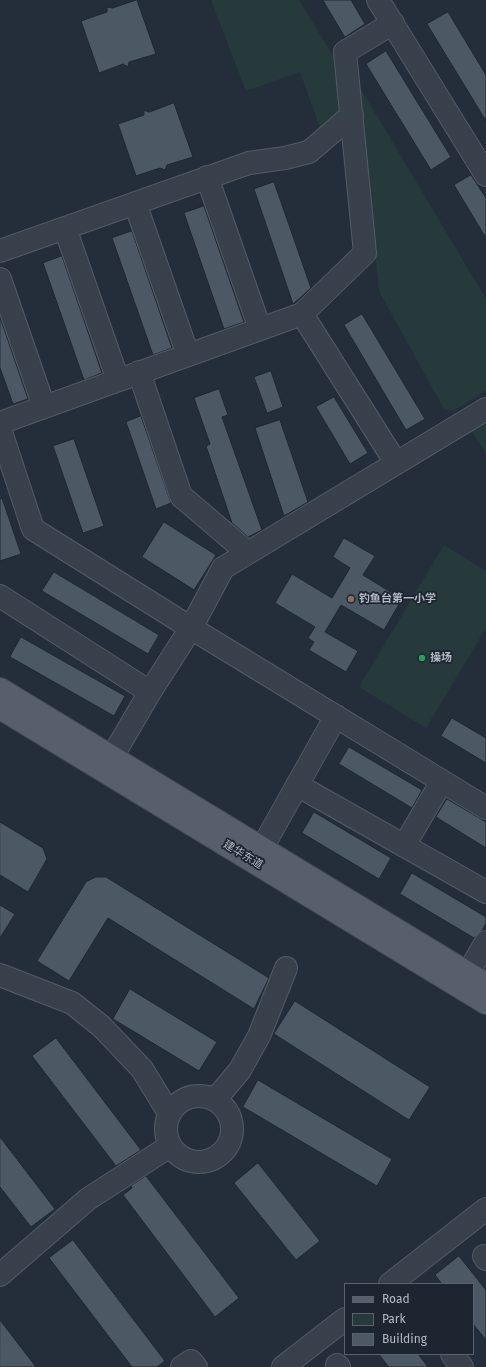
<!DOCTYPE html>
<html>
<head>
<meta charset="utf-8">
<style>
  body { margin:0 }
  #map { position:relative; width:486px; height:1367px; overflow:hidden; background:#242e3a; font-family:"Fira Sans",sans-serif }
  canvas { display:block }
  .legend { position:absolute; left:344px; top:1283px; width:130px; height:72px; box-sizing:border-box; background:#1d2530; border:1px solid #59616c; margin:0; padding:5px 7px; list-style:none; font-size:12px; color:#b3bbc6 }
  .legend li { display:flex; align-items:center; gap:8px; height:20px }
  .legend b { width:20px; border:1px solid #59616c }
</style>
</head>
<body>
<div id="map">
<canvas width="486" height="1367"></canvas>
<ul class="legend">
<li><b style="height:5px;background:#565f6b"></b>Road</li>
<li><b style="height:11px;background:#263a3b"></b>Park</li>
<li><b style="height:11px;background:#4c5965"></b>Building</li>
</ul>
</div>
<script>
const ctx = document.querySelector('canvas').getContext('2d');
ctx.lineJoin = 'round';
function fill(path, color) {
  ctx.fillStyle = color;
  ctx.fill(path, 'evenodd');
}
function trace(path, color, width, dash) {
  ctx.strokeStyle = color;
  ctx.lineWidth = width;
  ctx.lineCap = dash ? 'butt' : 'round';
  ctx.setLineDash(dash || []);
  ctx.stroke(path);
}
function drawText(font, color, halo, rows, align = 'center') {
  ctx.font = font + ' "Fira Sans","Noto Sans SC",sans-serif';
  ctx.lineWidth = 3.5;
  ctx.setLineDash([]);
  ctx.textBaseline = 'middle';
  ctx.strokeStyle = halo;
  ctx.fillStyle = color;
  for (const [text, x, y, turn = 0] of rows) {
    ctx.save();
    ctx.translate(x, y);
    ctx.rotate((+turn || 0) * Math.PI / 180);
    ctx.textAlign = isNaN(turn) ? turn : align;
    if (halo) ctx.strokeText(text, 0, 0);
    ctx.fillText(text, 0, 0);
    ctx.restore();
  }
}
const green = new Path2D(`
  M211,0H299L335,59L343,126L322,133L300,72L246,91Z
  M358,84L486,299V391L453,411L444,409L379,291Z
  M486,422V453L472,431Z
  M444,545L486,571V628L426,728L359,687Z`);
const building = new Path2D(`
  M137,0L156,54L129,62L128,67L123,64L99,73L81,21L107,12V7L112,8Z
  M323,0H351L365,24L345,37Z
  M448,12L486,75V121L427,24Z
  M386,51L451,157L431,170L366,64Z
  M174,103L193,157L167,165L165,170L160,168L136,176L118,124L144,115V110L149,112Z
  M471,175L486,198V238L454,185Z
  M274,182L311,288L293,304L254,189Z
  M204,206L244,322L224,329L184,213Z
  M132,231L172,348L153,355L112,238Z
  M62,256L102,373L84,380L43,263Z
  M362,314L425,419L406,430L344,325Z
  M0,317L28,399L13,404L0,368Z
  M271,371L283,407L267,413L254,377Z
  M219,389L228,415L222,417L262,530L248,537L232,523L206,446L210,444L194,398Z
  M334,397L368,453L350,464L316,407Z
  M141,416L171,503L156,509L126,422Z
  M280,420L308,502L284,516L255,428Z
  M74,439L104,526L83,533L53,446Z
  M2,498L21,554L0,561V499Z
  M164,522L216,555L194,590L142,557Z
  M344,538L375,556L363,575L402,599L384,630L341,605L325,632L358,651L346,672L309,650L314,642L308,638L315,627L275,603L292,574L332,598L350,568L333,557Z
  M54,572L159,635L148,654L42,591Z
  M21,637L125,696L114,716L10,657Z
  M452,718L486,738V763L441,736Z
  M349,747L422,790L412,808L339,764Z
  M447,799L486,822V848L436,817Z
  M314,812L391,858L379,879L302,833Z
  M0,822L43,848L47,859L28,892L0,875Z
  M412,873L486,917V923L482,931L474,938L400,894Z
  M96,877H106L269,978L254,1009L108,918L69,981L37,961L86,882Z
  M0,905L15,914L0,938Z
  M130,989L217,1042L199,1071L113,1019Z
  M295,1001L430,1087L409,1120L274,1034Z
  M56,1038L141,1150L116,1166L32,1056Z
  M258,1080L392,1159L377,1186L243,1107Z
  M0,1137L55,1209L31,1227L0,1187Z
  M258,1163L320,1241L296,1260L234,1183Z
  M146,1176L239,1298L215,1317L123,1195L132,1188L131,1186Z
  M73,1240L165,1361L157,1367H132L49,1258Z
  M459,1256L486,1290V1340L473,1324V1284H442L435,1275Z
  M0,1320L36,1367H0Z
  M379,1354H418L428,1367H389Z`);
const minor = new Path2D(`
  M378,0L486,175
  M207,177L260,329
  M135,203L188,355
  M65,228L118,380
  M0,251L249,163L285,158L309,152L352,115
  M0,279L44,407
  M302,314L396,463
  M139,372L181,496L248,553
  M0,423L302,314L365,253L345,52L393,23
  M0,429L33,529L191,628L486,808
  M0,596L150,692
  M112,757L150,692L191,628L223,568L486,409
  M297,785L486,892
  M404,846L442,781
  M262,848L336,716
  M468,973L486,942
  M0,975L72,1003L101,1026L142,1069L169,1113
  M166 1129a33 33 0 1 1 66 0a33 33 0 1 1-66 0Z
  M215,1100L240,1070L259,1036L286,968
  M484,1256L486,1259
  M0,1275L88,1199L170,1146
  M390,1284L486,1209
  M452,1354L462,1367
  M337,1365L339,1367
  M182,1367L191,1361L196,1367
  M283,1367L345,1319`);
const major = new Path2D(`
  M0,689L486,984
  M0,708L486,1003`);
const markers = [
  [351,599,4,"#8d6e63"],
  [422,658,4,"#2e9e5b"]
];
const poiNames = [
  ["钓鱼台第一小学",359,599],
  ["操场",430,658]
];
const streetNames = [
  ["建华东道",243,855,31]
];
fill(green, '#263a3b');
fill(building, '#4c5965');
trace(building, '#1f2732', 1);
trace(minor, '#535b66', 24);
trace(major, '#414954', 24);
trace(minor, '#38404b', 22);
trace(major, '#565f6b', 22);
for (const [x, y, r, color] of markers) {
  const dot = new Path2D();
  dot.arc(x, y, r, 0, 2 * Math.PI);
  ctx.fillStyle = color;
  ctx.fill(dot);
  trace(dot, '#1d2530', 1.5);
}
drawText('bold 11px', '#b3bbc6', '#1d2530', poiNames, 'left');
drawText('11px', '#b3bbc6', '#1d2530', streetNames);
</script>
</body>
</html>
